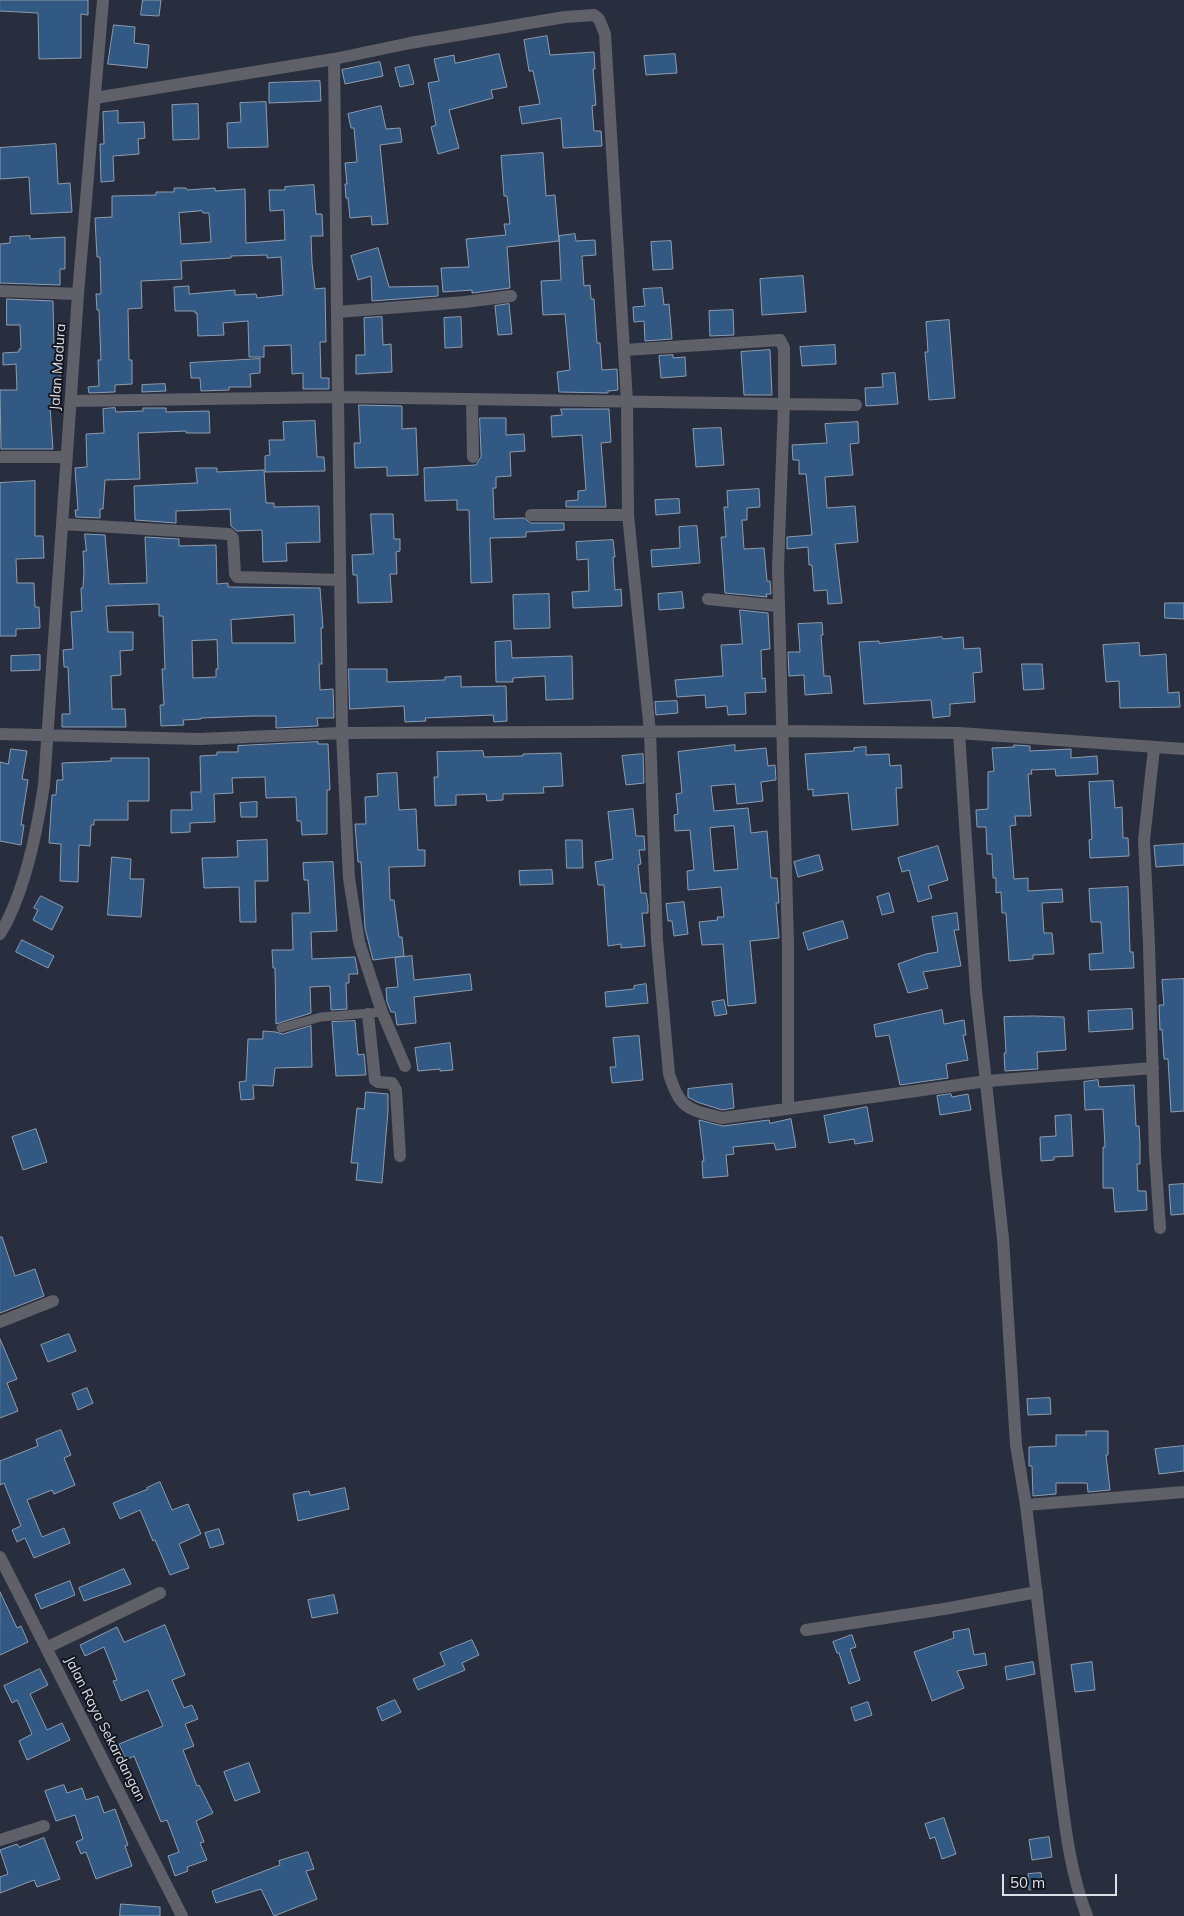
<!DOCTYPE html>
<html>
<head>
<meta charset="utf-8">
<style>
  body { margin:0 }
  #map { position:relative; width:1184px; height:1916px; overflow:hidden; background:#292e3f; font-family:Mulish,sans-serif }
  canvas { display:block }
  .scale { position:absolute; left:1002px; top:1874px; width:115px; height:22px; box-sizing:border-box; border:2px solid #dce0eb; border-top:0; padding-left:6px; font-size:15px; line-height:18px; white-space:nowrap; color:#dce0eb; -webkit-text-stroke:4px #15171e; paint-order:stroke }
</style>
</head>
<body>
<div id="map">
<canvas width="1184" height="1916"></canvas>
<div class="scale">50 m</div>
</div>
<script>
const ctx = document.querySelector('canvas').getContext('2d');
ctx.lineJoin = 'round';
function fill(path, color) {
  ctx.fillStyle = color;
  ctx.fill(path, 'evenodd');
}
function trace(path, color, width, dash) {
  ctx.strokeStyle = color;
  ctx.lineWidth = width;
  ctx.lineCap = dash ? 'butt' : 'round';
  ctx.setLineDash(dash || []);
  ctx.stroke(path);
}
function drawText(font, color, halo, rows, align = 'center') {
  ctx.font = font + ' Mulish,sans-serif';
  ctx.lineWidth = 4;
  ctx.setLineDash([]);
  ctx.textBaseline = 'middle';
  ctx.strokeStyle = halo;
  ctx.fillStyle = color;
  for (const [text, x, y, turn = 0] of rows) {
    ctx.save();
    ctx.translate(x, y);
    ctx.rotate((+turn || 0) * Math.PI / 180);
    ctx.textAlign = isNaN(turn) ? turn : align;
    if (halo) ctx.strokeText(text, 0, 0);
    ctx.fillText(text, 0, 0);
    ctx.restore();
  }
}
const building = new Path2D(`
  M0,0H88V15L81,14V58L39,59L38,13L0,11Z
  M143,0H161L159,16L141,15Z
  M114,25L135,27L134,43L149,45L147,68L108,64Z
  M547,36L550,55L594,52L595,69H593L596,105L592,106L594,131H601L602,146L563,148L561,118L522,124L519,107L540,104L533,71H529L524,40Z
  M499,54L507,87L491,90L493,98L449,110L459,148L438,154L431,127L436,125L428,83L439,81L434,59L454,55L455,63Z
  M675,54L677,73L646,75L644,56Z
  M380,62L383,76L345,84L342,70Z
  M409,65L414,84L400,87L395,68Z
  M320,81L321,101L269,103V83Z
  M266,102L268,147L228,148L227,123L241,122L240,103Z
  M198,104L199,139L173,140L172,105Z
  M381,106L386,129L400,128L402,142L380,145L388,224L372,225L371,216L350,218L348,198H346L345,184H347L345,163L357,162L354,128H351L348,114Z
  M118,111V123L144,122L145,138L138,139L139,154L113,156L114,181L101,182L100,144H104L103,112Z
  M56,144L58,184L70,183L72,212L31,214L29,177L0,179V148Z
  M543,153L546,196L555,195L559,241L507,247L510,288L472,293V290L443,292L441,268L469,267L466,239L506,235L504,224H510L507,196H504L501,156Z
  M314,185L316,214H322L323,236H311L312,263L315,289L325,288L326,342H320L321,378H329V389H303V373L292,374L291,345L264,346V357H249L248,321L223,323L224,335L198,336L197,313H195V311H175L174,287L189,286V294L235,290V295L256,294L257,298L283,295L281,257L267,258V255L231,256V258L181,261L182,279L141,281L142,308L128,309L129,360H132V384L115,385V392L89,393L88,387L99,386L98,360H101L99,310H97L96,294H101L100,257H97L95,218L112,217V196L156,195V192H174V188H186L187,190L215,188V191L245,189L246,243L285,240L284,210L270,211L269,190H285V187ZM202,211L203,213H209L211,242L181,244L179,213Z
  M575,234L576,241L595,240L596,255L582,256L584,286L590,285L591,299H594L597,343H600L602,370L617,369L618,390L608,391V393L559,392L557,372L570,370L565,314L543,315L541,281L561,280L559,236Z
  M30,236V239L65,237V269H60V285L0,283V244L10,243V237Z
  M671,241L673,269L653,270L651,242Z
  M378,248L389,287L438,286V296L372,301L371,276L358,280L351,256Z
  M803,276L806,312L762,315L760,279Z
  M662,288L664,305L669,304L672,339L645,341L644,321L634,322L633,307L645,306L643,289Z
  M7,299L53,301L54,349L59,348L60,380H53L54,407H50L53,449H1L0,390H17L16,364L3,365V353L19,352V349H21L20,325H7Z
  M509,304L512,334L498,335L495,306Z
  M733,310L734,335L710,336L709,311Z
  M382,317L383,345L391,344L392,372L356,374V355H365L364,318Z
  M461,317L462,347L445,348L444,318Z
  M949,320L955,398L929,400L925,352H928L926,322Z
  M835,345L836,364L802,366L800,347Z
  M770,350L772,395H744L741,352Z
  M673,355V358L685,357L686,376L661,378L659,356Z
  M260,359V373L250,374L251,387H229V390L201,391L200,378H191L190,363Z
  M895,373L898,404L866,406L865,388L883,387L882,374Z
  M165,384L166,391L142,392V385Z
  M359,405L402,406V429L416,428L418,475L387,476V467L355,468L354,443H360Z
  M115,408L116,412L143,411V408H166V412L209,411L210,433H186V431L138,433L140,479L105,480L103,509H100V518L76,517L75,510H78L75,468L87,467L86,434L104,433L103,409Z
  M561,409H609L611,442L601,443L606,507H566V501L578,500V491L586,490L582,435L552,437L551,416L562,415Z
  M480,418H506V435L524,434L525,451L510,452L511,476L496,477V488H493L494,519L524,518L531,523H564V530L526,532V537L490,538L492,582L471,583L469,510H457V500L425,501L424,468L476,465L481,457Z
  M315,421L317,457H324L325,471L265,472V456L270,455L269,440H284L283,422Z
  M858,422L859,443L850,444L853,475L825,477L827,508L855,506L858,542L835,544L842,603L828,604L827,590L814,591L812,565H809L808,547L787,549V537L812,535L806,474H799V460H793L792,445L827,443L825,424Z
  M721,428L724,465L696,467L693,429Z
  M196,468H217V472L264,470L266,503H274V507L319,506L320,542L286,543L287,561L263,562L262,530L237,531L231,526L230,509L176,511V523L135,520L134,486L197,483Z
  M35,481V536H43L44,558L16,559L17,583H34L35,607H39L40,628L16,629V636H0V483Z
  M759,489L760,507L747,508V520H742L744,549L764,548L767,581H770L771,594H766L767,597L725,593L721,537H726L724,507H728L727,491Z
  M679,499L680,513L656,515L655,500Z
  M371,514H393L394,539H400V551L396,552L397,574H390L392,602L358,603L357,575H353L352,555L373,554Z
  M697,526L700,563L652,567L651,550L680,548L679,527Z
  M85,534L105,535L109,584L147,583L145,537L179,539V546L216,545L217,584L228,583V587L320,588L323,628H321L322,664H319L320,690L333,689L334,718H317L318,726L276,728V716H254L201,718V719L183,720L184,725L161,726L160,705H164L162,669H165L163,616H159V604L106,606L108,632H133V650L120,651L121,675L111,676L112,709H125L126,727H62V714H70L68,667H64L63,650L73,649L71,612L82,611L81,588H83L84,571L83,551H86ZM294,615L295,643H232L231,620ZM217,640L218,669H216V677L193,678L192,641Z
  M613,540L615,557H613L615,590L621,589L622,606L573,608L572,592L589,591L588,559L577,560L576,542Z
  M682,592L684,608L659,610L658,594Z
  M549,594L550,628L514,629L513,595Z
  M1165,603H1184V619L1165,618Z
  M740,610L768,613L770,649L761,650L762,679L765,678L766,692L745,693L746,714L728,715L727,706L706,708L705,695L677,697L675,680L723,676L721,645L742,644Z
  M822,623L823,635H821L824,676H830L832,693L805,695L804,675L789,676L788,652H800L798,624Z
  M942,637L943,639L963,637L964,649L980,648L982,672L973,673L975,702L950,704V716L933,718L931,700L864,704L859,642L879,641V643Z
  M511,641L512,658L572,656L573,699L546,700L545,676L513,678V682H496L495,642Z
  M1139,643L1140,656L1166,654L1168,693L1179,692L1180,707L1120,708L1119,681L1106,682L1103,645Z
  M40,655V670L11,671V656Z
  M1022,664H1042L1044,689L1024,690Z
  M349,669H387V682L445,680V677L461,676V687L506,686L507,721L494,722L493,715L425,718L426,721L405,722L404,706L350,709Z
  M677,701L678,713L656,715L655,702Z
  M318,742V744H328L330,790H327V834L302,835L301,821H297L296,797L266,798L265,777L232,778L233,793L214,794L215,822L190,823V832L171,833V810H192L191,792H201L200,756L217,755V752H238V746Z
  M735,745V751L766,748L768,766L775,765L776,780L761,782L763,801L737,804L735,784L711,786L714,811L748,808L751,833L767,831L771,878H777L779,903H776L779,938L750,941L756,1003L728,1006L723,944L702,945L699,922L718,920L717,917H724L721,887L688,890L687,871L694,870L690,830L675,831L674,815L678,814L676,794L682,793L678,752ZM734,826L738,869L714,871L710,828Z
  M1014,745L1030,746V751L1071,749V758L1097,756L1098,774L1056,776L1055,769L1031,770L1032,774H1028L1031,816H1015L1016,825L1010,826L1014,879L1028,878V891L1062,889L1063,902L1042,903L1044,933H1052L1054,954L1033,955V959L1009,961L1006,913H1002L1001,892L996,893V878H993L992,854H987L986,827H977L976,810L988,809V772L994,771L992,748L1014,747Z
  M866,747V755L889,754L890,766L901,765L902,788H896L898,825L852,830L848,793L813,796V789L808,790L805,754L854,751V748Z
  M11,749L27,751L22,779L28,780L21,825H24L21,845L0,841V762L8,764Z
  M483,751L484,757L523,756V754L561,753L563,786L543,787L544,793L503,794V800L487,801L486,794L456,795V805L435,806L434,777H438L437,752Z
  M643,754L644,783L626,785L622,756Z
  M111,758H149V801H128V820H94V825H91L90,846L79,845L78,882L60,881L61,844L49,843L52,795H56L57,780H63L62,763L111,761Z
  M397,773L399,810L416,809L418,850H425V866L389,867L390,900H394L399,937H402L404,956L373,960L365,928L361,862H358L355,824H366L365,797L378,796L377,774Z
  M1113,781L1115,808L1122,807L1123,838H1128L1129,856L1090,858L1089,840L1092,839L1089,782Z
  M257,802V817H241L240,803Z
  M633,809L636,836H644L645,850H639L641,864L638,865L641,893H646L648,905V913H642L645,946L621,948V944L608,946L604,885H598L595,862L613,859L608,812Z
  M267,840L268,881H255L256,922H240L239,887L204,888L202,858L238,857L237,841Z
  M566,840H582L583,868H567Z
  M1184,844V865L1156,867L1154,846Z
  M938,846L948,880L928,886L932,898L918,902L909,870L902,872L898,858Z
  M819,855L823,870L798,877L794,862Z
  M112,857L131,859L130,879H144L141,917L108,915Z
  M333,862L337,931L311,932L312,959L355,957L358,974H349V983H346L347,1009L331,1010L330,986L310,987L311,1013L276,1024L275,968H273L272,950H293L292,913H310L308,880H304L303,863Z
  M552,870L553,884L520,885L519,871Z
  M1128,887L1130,952H1133L1134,968L1090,970L1089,954L1103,953L1101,922H1091L1089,889Z
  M889,893L894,912L882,915L877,897Z
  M41,896L63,907L52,930L33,920L38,910L34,908Z
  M684,902L688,934L674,936L672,921H668L666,904Z
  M957,913L959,930H954L961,966L923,972L928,988L908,993L898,964L926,954L938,952L932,917Z
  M843,921L848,938L808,950L803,933Z
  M22,940L54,956L48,968L16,952Z
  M412,956L414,980L470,974L472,990L414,997L416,1023L397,1025L395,1012H391L387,1002L386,988L398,987L395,958Z
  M1184,979V1111L1171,1112L1168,1059H1164L1162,1029L1160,1030L1159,1005H1164L1162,980Z
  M646,984L648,1003L606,1007L605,992L634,989V986Z
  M724,1000L727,1014L715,1016L712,1002Z
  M1132,1009L1133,1029L1089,1032L1088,1011Z
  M942,1010L944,1024L964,1020L966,1035H963L968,1060L946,1064L948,1078L900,1085L889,1035L876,1037L874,1025Z
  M1034,1016L1064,1017L1066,1050L1037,1052L1038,1069L1005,1071L1004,1053H1006L1004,1017Z
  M355,1021L358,1055L364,1054L366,1075L336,1076L332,1022Z
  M311,1026L312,1067L275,1068L273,1086L253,1085L254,1099L241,1100L239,1082L246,1081L248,1039H263V1031L276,1032L282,1034Z
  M639,1036L643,1080L612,1083L610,1067H616L613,1038Z
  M450,1043L453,1070L440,1071V1069L418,1071L415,1048Z
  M1098,1080L1099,1087L1134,1085L1136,1126H1139L1140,1143V1164H1137L1138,1191H1146L1147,1210L1115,1212L1113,1188H1103V1147H1105L1103,1109L1085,1110L1084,1082Z
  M732,1084L734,1108L722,1110L697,1102L688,1097V1089Z
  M366,1092L388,1094V1111L382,1183L356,1180L358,1163H351L357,1108L364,1109Z
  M951,1094L952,1097L968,1094L971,1110L940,1115L937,1096Z
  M867,1107L873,1141L855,1144L854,1139L829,1143L824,1116Z
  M1071,1115L1073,1156L1054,1157V1160L1041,1161L1040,1137L1056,1136L1055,1116Z
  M791,1119L796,1147L776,1150L774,1143L733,1147L734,1154L726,1155L728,1176L703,1178L702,1161H704L699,1120L723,1126L769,1120L770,1123Z
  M36,1129L47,1162L23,1170L12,1137Z
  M1184,1184V1214L1171,1215L1169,1185Z
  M0,1237H2L15,1276L35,1269L44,1296L0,1313Z
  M69,1334L76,1351L48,1362L41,1345Z
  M0,1339L17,1379L7,1383L18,1411L0,1418Z
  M87,1388L93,1403L78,1410L72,1394Z
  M1050,1398L1051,1414L1028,1415L1027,1399Z
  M61,1430L71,1455L64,1458L75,1485L54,1494L52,1490L27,1500L42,1537L64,1528L70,1543L34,1558L25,1538L17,1542L12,1530L21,1526L4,1483L0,1485V1461L38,1446L36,1440Z
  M1086,1431H1108V1455H1106L1110,1490L1088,1492L1087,1483H1056V1494L1033,1496L1032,1466H1029V1447L1056,1446V1435H1086Z
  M1184,1446V1471L1159,1474L1155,1449Z
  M160,1482L172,1510L188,1504L201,1534L179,1544L189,1568L170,1575L155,1540L153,1541L140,1510L120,1519L113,1503L148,1489L147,1488Z
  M345,1488L349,1509L298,1521L293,1494L309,1491L310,1495Z
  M219,1529L224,1544L210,1548L205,1533Z
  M124,1569L131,1584L84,1601L79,1588Z
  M70,1581L75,1595L41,1609L35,1595Z
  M0,1592L17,1628L21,1626L28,1642L0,1655Z
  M334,1595L338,1613L312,1618L308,1600Z
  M165,1625L185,1675L172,1680L184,1708L192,1705L198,1719L185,1724L194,1746L183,1750L197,1786L199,1785L213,1813L196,1821L204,1842L200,1843L207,1860L187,1867L188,1871L175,1876L168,1856L179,1852L167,1820L161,1822L134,1756L126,1760L119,1744L163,1726L148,1690L121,1701L113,1681L117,1680L104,1647L85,1656L80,1645L117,1627L124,1642Z
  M969,1629L974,1655L985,1653L987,1665L957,1671L964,1688L932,1701L914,1652L954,1638L953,1632Z
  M852,1635L856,1647L850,1649L860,1680L849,1684L839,1653H837L833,1642Z
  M472,1640L479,1655L462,1663L465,1670L418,1690L413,1679L445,1665L440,1653Z
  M1033,1662L1035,1674L1007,1680L1005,1667Z
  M1092,1662L1095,1690L1075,1692L1071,1665Z
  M40,1669L48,1685L30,1694L47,1730L62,1723L70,1740L27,1760L19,1741L32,1734L17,1700L12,1703L4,1686Z
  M395,1700L401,1712L382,1721L377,1708Z
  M868,1702L872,1715L855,1721L851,1708Z
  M249,1763L260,1792L235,1801L224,1772Z
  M64,1785L67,1793L82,1788L86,1800L98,1796L104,1813L115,1809L128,1845L125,1846L132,1866L96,1879L86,1852L81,1854L76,1842L83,1839L75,1815L56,1821L45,1791Z
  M944,1818L956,1854L942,1859L935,1837L930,1839L925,1824Z
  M1049,1837L1052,1857L1032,1860L1029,1840Z
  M44,1838L60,1879L37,1887L34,1880L0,1893V1877L8,1874L0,1850L17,1844L19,1847Z
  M308,1852L314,1869L306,1871L317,1899L274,1916L261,1889L216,1903L212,1891L280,1865L279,1861Z
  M1041,1873L1043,1888L1029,1890L1028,1874Z
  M121,1904L160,1907V1916H120Z`);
const lane = new Path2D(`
  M281,1028L321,1017L382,1012`);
const street = new Path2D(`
  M334,59L342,733L349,878L359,942L382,1012L405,1066
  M95,98L334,59L410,43L565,17L594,15L599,19L605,34L627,402L628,515L650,732L657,940L669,1074C680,1110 688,1109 722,1118L987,1081L1153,1068
  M0,291L78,294
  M337,312L465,302L511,296
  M624,350L780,340L784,348V404L856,405
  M472,399L473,457
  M71,401L338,397L784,404L778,568L788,945V1109
  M0,457H67
  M531,515H628
  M62,524L229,534L233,538L235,574L237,577L340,580
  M708,599L778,606
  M959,733L976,991L1003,1239L1016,1445L1026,1505L1184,1492
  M0,734L200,739L342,733L783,731L959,733L1184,749
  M1154,748L1144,840L1149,945L1155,1153L1160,1228
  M0,934C25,893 37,832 44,785L78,294L103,0
  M368,1014L375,1080L378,1082L392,1083L396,1090L400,1156
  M0,1322L53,1301
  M1026,1505C1037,1591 1046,1677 1057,1763C1064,1815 1068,1867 1087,1916
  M0,1557L182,1916
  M806,1630L944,1609L1037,1592
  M46,1648L160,1593
  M0,1840L44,1826`);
const streetNames = [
  ["Jalan Madura",58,367,-86],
  ["Jalan Raya Sekardangan",105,1729,63]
];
fill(building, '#315984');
trace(building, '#8d9dae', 1);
trace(lane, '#606068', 9);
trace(street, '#606068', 12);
drawText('14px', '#dce0eb', '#15171e', streetNames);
</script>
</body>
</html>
